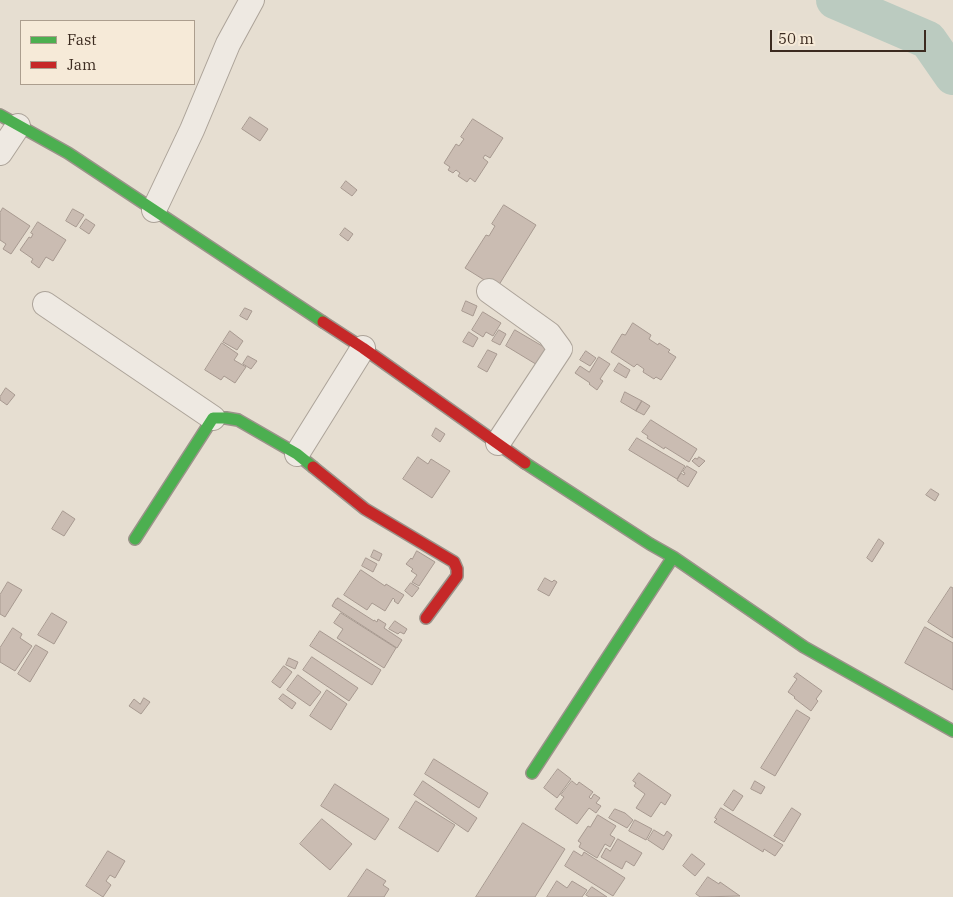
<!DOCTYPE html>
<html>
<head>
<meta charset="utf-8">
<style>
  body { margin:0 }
  #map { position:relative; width:953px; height:897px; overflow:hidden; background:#e6ded1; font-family:"IBM Plex Serif",serif }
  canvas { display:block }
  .legend { position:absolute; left:20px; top:20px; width:175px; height:65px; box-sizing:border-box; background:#f6ead8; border:1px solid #ac9e8e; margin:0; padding:6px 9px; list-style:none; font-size:15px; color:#3c2b20 }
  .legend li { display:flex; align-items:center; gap:10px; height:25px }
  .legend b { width:25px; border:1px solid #ac9e8e }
  .scale { position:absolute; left:770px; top:30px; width:156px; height:22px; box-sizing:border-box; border:2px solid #3c2b20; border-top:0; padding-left:6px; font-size:15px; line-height:18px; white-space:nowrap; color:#3c2b20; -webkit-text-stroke:4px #f6ead8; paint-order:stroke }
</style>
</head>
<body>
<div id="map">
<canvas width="953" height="897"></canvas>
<ul class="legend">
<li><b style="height:6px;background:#4caf50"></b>Fast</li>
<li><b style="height:6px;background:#c62828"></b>Jam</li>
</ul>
<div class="scale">50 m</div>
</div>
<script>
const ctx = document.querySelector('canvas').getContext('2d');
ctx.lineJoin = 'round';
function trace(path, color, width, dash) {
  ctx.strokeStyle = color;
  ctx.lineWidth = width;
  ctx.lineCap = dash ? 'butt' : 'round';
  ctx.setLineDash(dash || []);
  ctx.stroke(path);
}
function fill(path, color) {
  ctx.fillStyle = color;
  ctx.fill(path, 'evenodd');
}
const river = new Path2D(`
  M835,0L928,40L953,76`);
const building = new Path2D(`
  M250,117L268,129L260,141L242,129Z
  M473,119L503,138L490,158L485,155L483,158L488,162L475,182L470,178L467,182L458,176L460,173L456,170L453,173L448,170L450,167L444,163L456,144L459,146L464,139L461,137Z
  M346,181L357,190L352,196L341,188Z
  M504,205L536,225L497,288L465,268L486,235L489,236L495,226L492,224Z
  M3,208L30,226L11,254L3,249L6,244L0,240V213Z
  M73,209L84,215L76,227L66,221Z
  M86,219L95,225L89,234L80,228Z
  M38,222L66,240L53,261L46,257L39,268L31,262L33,259L20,250L29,237L31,238L33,234L31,233Z
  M345,228L353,234L348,241L340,235Z
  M466,301L477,306L473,316L462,311Z
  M245,308L252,311L247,320L240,316Z
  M483,312L501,323L493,336L486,332L483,337L472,330Z
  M633,323L651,335L649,339L658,345L659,343L670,350L668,352L676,357L661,380L656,377L654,379L643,372L644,369L637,364L634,367L611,352L622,334L625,335Z
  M499,330L506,334L500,345L492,341Z
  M515,330L549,350L539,366L506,346Z
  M230,331L243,341L237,350L223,342Z
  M469,332L478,338L473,347L463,342Z
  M222,343L238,354L234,360L246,367L235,383L224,376L221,380L205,370Z
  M488,350L497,354L487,372L478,367Z
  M586,351L596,358L590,366L580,360Z
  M248,356L257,361L251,369L243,364Z
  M599,357L610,364L600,379L603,381L597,390L589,384L590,383L575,373L580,366L589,372Z
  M619,363L630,370L626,378L614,371Z
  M6,388L15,395L7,405L0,400V397Z
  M625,392L642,401L636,411L621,402Z
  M642,401L650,406L644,415L636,411Z
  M651,420L697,449L689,462L665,447L664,449L647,438L648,436L642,432Z
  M436,428L445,434L440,442L432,436Z
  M637,438L685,466L677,479L629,450Z
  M418,457L428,464L431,459L450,471L432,498L403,479Z
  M699,457L705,461L699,467L692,461L695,458L697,459Z
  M687,466L697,472L688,487L677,480L681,473L684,475L685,473L683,472Z
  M931,489L939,494L935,501L926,495Z
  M63,511L75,519L64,536L52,529Z
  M879,539L884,543L872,562L867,558Z
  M374,550L382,554L379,561L371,557Z
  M417,551L435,562L419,586L412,582L417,575L411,571L413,569L406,564L411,558L412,559Z
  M366,558L377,564L373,572L362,566Z
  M361,570L385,586L386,584L404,595L398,604L394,601L395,600L393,598L385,611L372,603L367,610L344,595Z
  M545,578L552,582L554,580L557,582L549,596L538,590Z
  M8,582L22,590L5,617L0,614V595Z
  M411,583L419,588L412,597L405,591Z
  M951,587L953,588V638L928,622Z
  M338,598L374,621V620L377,622L378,619L386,624L384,628L402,640L397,648L332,606L336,599H337Z
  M52,613L67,622L54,644L38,635Z
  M341,613L396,648L384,668L337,638L343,629L334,623Z
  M395,621L407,629L404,634L400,632L398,634L389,629Z
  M925,627L953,643V690L905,663Z
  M13,628L22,634L20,638L32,646L15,671L0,662V648Z
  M320,631L381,670L372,685L310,646Z
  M36,645L48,652L30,682L18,674Z
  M312,657L358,688L349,701L303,670Z
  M289,658L298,662L295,669L286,665Z
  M284,666L292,672L280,688L272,682Z
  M797,673L822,691L816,699L818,701L811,711L794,698L795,697L788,692L797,679L794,677Z
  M298,675L321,692L310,706L287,690Z
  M327,690L347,704L331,730L310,716Z
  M283,694L296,703L292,709L279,699Z
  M144,698L150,702L141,714L129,706L134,699L140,704Z
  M797,710L810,718L775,776L761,768Z
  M434,759L488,793L479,808L425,774Z
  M558,769L571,779L557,798L544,788Z
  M639,773L671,795L665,805L661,802L651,817L636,808L645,794L634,786L636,783L633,781Z
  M423,781L477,818L468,832L414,795Z
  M572,781L577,785L579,782L593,792L589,797L591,799L594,794L600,798L596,803L601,806L596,813L589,808L577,824L555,809L564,797L561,795Z
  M755,781L765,787L761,794L751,789Z
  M335,784L389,819L375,840L321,806Z
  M734,790L743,796L733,811L724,805Z
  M416,801L455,825L438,852L399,828Z
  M721,808L783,845L775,856L764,849L763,852L714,822L717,819L715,818Z
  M792,808L801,814L784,842L774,836Z
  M615,809L625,813L633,820L627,828L609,818Z
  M598,815L616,826L610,835L615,838L610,847L605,844L597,858L579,847L581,843L578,841L588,826L590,827Z
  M322,819L352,844L330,870L300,844Z
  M635,820L652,829L646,840L629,831Z
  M523,823L565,849L535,897H476Z
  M654,830L664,836L667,831L672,835L663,850L648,840Z
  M618,839L642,853L634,866L626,861L622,869L601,857L606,848L610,851Z
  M108,851L125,861L115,878L110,875L106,881L111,885L103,897L86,886Z
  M574,851L582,856L584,852L625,878L613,896L565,866Z
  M692,854L705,864L695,876L683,866Z
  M367,869L386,881L383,885L389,889L384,897H348Z
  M708,877L719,884L720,882L740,896L700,897L696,894Z
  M557,881L567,888L572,881L587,890L582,897H547Z
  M592,887L607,897H589L586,895Z`);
const street = new Path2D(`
  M0,153L18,126
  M154,210L192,130L228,44L252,0
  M489,291L549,334L560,349L498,443
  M45,304L213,418
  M297,454L363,348`);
const fast = new Path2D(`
  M0,115L68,153L323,322
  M525,463L650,544L673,557L804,647L953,731
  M135,539L213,418H226L238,420L297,454L313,467
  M532,773L673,557`);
const jam = new Path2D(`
  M323,322L363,348L525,463
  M313,467L365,509L454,562L457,569V576L426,618`);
trace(river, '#bbcbc0', 38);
fill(building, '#cabcb2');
trace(building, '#a79990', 1);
trace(street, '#aca399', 26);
trace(fast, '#9b938a', 14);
trace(jam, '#9b938a', 14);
trace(street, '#eee9e2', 24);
trace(fast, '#4caf50', 11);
trace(jam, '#c62828', 11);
</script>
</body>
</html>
